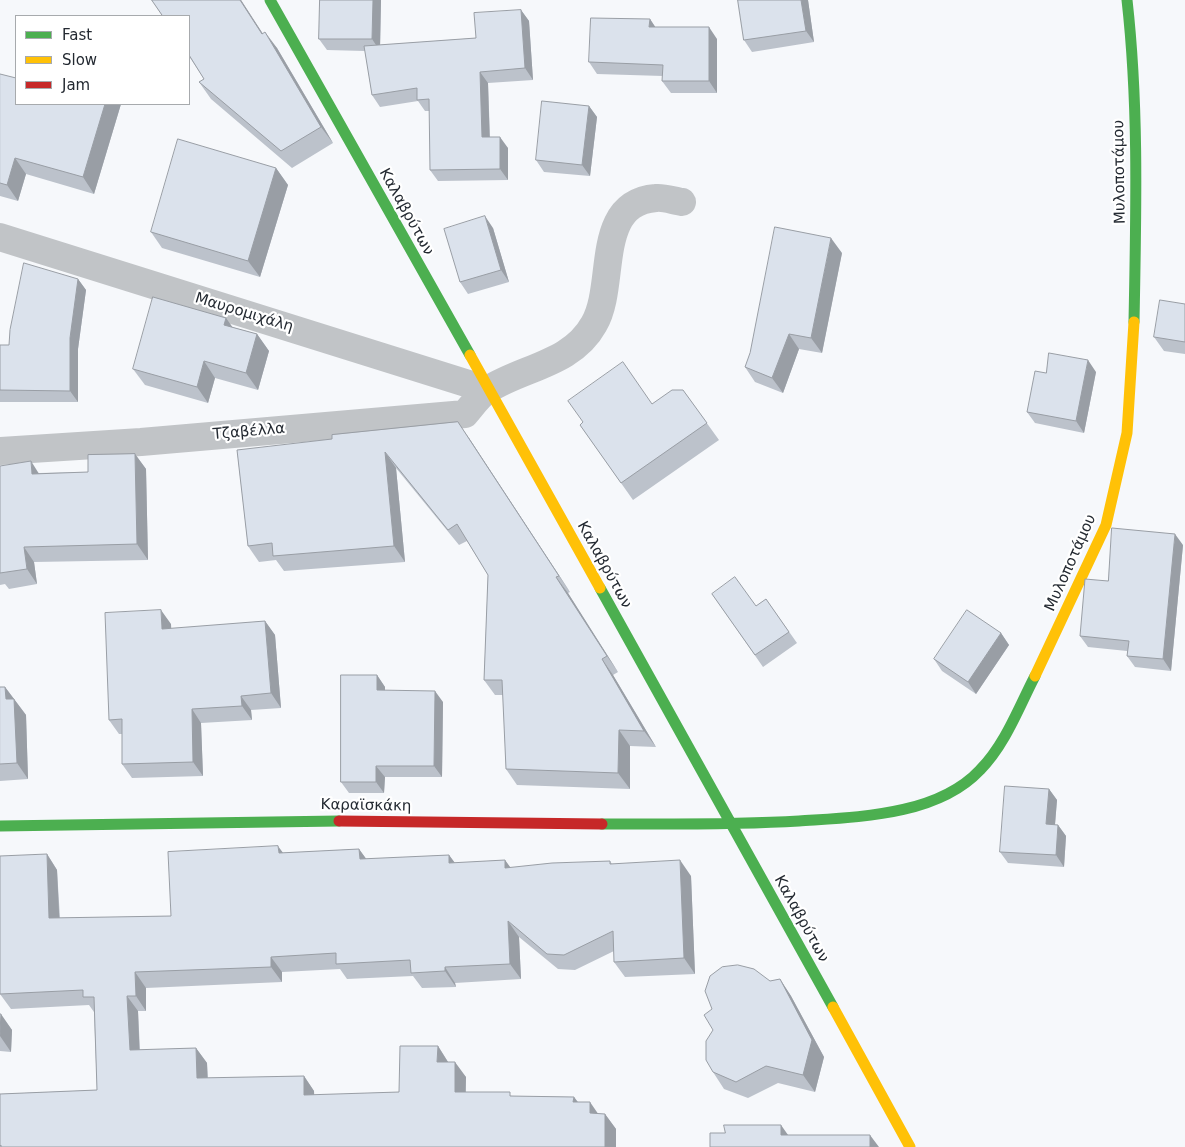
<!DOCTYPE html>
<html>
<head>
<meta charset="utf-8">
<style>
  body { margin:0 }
  #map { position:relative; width:1185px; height:1147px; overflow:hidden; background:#f6f8fb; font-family:"DejaVu Sans",sans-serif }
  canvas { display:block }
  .legend { position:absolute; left:15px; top:15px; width:175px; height:90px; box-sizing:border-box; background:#fff; border:1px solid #a7aaad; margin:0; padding:6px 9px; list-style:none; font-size:15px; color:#242a32 }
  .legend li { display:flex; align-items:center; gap:10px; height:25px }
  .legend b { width:25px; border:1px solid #a7aaad }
</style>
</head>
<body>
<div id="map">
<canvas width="1185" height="1147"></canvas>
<ul class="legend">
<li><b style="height:6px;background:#4caf50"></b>Fast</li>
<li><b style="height:6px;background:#ffc107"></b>Slow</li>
<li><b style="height:6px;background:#c62828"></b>Jam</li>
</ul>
</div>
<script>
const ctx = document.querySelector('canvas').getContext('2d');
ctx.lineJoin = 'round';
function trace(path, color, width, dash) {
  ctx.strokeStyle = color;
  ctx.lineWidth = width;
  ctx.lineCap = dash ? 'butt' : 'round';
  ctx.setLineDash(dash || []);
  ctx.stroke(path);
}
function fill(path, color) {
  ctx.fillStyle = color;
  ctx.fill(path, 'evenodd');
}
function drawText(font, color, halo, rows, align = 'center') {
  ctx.font = font + ' "DejaVu Sans",sans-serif';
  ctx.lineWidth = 4.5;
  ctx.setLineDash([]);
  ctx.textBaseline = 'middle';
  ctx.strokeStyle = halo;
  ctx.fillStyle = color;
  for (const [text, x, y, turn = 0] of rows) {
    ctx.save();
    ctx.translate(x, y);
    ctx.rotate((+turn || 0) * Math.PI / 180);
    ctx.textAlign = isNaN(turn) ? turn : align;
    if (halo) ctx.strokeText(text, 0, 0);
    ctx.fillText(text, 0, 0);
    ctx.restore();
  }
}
const street = new Path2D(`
  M0,237L488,390
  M0,451L141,442L465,414C472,406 480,394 489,389C524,367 572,364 594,324C617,285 593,203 656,198C664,197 674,201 682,202`);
const fast = new Path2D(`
  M270,0L470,355
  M1127,0C1139,107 1136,214 1134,322
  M600,588L833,1007
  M602,824C668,824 733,825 799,821C857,817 937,816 980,770C1005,745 1019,707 1035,676
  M0,826L339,821`);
const slow = new Path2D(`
  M470,355L600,588
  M1035,676L1106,525L1127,433L1134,322
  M833,1007L910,1147`);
const jam = new Path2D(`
  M339,821L602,824`);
const wall = new Path2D(`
  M152,0H241L263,34L277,48L333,143L292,168L211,99L199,82L204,79Z
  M320,0H381L380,45L476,38L521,10L529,21L533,80L488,83L490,137L508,148V180L438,181L430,170V111H425L418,101L380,107L372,95L365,51L327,50L319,39Z
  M738,0H808L814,42L752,52L744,40Z
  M650,19L655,27L717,39V93H671L662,81L663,76L597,74L589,62Z
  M0,74L16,104H121L94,194L26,174L18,201L0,196Z
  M589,106L597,117L590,176L544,172L536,160Z
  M276,168L288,185L260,277L162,248L151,232Z
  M493,228L509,282L468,294L460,282Z
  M842,253L822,353L799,349L783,393L755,382L745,367Z
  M78,279L86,290L78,349V402H0V345H9Z
  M1185,304V354L1164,351L1154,337Z
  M226,318L232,327L257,334L269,351L258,390L215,378L208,403L145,385L133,369Z
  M1096,372L1084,433L1035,423L1027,412L1046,373Z
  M683,390L719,440L633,500L580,425L652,404Z
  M469,438L570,592L568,593L618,672L613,675L656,747L630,746V789L517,785L506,769L503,695H495L484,680L488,575L467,541L459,545L396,468L405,562L284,571L276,560L259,562L248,546L237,450Z
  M135,454L146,469L148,560L34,562L37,584L9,589L5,584L0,585V466L39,473L88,472Z
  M1183,545L1171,671L1135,667L1127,656V651L1088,647L1080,636L1108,581Z
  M712,594L756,606L766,599L797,643L763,667Z
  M265,621L275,635L281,708L251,710L252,720L201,723L203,776L132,778L122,764V734H119L109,720L171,624V629Z
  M1001,633L1009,645L976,694L942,671L934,659Z
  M377,675L385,687V691L443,702L442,777H385L384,793H349L341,782Z
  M0,687H5L26,715L28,779L0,781Z
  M1049,789L1057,800L1055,825H1058L1066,836L1064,867L1008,863L1000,852Z
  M359,849L366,859L449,855L455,863L505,860L510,868L610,861L612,864L691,876L695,974L625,977L614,962V951L575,970L558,969L519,937L521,979L455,983L456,987L422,988L413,976L347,979L340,969L282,972V982L146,988V1011H138L140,1050L196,1048L207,1063L208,1078L304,1076L314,1091V1095L399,1092L438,1046L448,1062L466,1077V1092L513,1096L574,1097L578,1102L598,1114H605L616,1129V1147H0V1094L97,1090L94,1012L89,1005L11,1009L0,994L47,854L57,870L60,918L171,916L283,853Z
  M780,979L791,996L824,1057L815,1092L778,1083L748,1098L724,1089L713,1072V1030L770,981Z
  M0,1014L12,1030L11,1052L0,1051Z`);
const shadedWall = new Path2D(`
  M240,0H241L274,51L262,34Z
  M373,0H381L380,51L372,39Z
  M801,0H808L814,42L806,31Z
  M521,10L529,21L533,80L525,68Z
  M650,19L658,31L649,27Z
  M709,27L717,39V93L709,81Z
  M265,32L277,48L333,143L321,127Z
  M480,72L488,83L490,149L482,137Z
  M105,104H121L94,194L83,177Z
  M589,106L597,117L590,176L582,165Z
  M500,137L508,148V180L500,169Z
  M15,158L26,174L18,201L7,185Z
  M276,168L288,185L260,277L248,261Z
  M485,216L493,228L509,282L501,270Z
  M831,238L842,253L822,353L811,338Z
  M78,279L86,290L78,349V402L70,391V338Z
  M226,318L238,335L224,325Z
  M257,334L269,351L258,390L246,373Z
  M789,334L799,349L783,393L772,378Z
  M1088,360L1096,372L1084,433L1076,421Z
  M204,361L215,378L208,403L197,387Z
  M458,422L469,438L570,592L559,576Z
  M385,452L396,468L405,562L394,546Z
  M135,454L146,469L148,560L137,544Z
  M31,461L41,477L32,474Z
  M1175,534L1183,545L1171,671L1163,659Z
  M24,547L34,562L37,584L27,569Z
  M556,577L568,593L618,672L607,656Z
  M161,610L171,624L172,643L162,629Z
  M265,621L275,635L281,708L271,693Z
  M1001,633L1009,645L976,694L968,682Z
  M602,659L613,675L656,747L644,731Z
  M377,675L385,687V702L377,690Z
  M5,687L26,715L28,779L17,763L6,699Z
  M435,691L443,702L442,777L434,766Z
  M241,696L251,710L252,720L242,706Z
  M192,709L201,723L203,776L193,762Z
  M619,730L630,746V789L618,773Z
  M376,766L385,777L384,793L376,782Z
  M1049,789L1057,800L1054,836L1046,824Z
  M1058,825L1066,836L1064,867L1056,855Z
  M278,846L289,861L279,853Z
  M359,849L370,864L360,859Z
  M47,854L57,870L60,933L49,918Z
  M449,855L460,870L449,863Z
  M505,860L516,875L505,868Z
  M680,860L691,876L695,974L684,958Z
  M508,921L519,937L521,979L510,964Z
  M271,957L282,972V982L271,967Z
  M445,967L455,983L456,987L445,971Z
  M135,972L146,988V1011L136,996Z
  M780,979L791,996L824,1057L815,1092L803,1075Z
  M127,996L138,1011L140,1065L130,1050Z
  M1,1014L12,1030L11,1052L0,1036Z
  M438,1046L448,1062H437Z
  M196,1048L207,1063L208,1094L197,1078Z
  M455,1062L466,1077L465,1107L455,1092Z
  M304,1076L314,1091L315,1110L304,1095Z
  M574,1097L585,1112L573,1102Z
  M590,1102L601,1118L590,1113Z
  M605,1114L616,1129V1147H605Z
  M781,1125L793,1142L781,1135Z
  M870,1135L879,1147H870Z`);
const building = new Path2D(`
  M152,0H240L262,34L265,32L321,127L281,151L199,82L204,79L189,55V16H163Z
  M320,0H373L372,39H319Z
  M738,0H801L806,31L744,40Z
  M521,10L525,68L480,72L482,137H500V169L430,170L429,99L417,100V88L372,95L364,46L476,38L474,13Z
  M591,18L650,19L649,27H709V81H662L663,65L589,62Z
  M0,74L16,78V104H105L83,177L15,158L7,185L0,183Z
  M542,101L589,106L582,165L536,160Z
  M178,139L276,168L248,261L151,232Z
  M485,216L501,270L460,282L444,229Z
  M775,227L831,238L811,338L789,334L772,378L745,367L750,353Z
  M24,263L78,279L70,338V391L0,390V345H9L10,330Z
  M153,297L226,318L224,325L257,334L246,373L204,361L197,387L133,369Z
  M1160,300L1185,304V342L1154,337Z
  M1049,353L1088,360L1076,421L1027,412L1035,371L1046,373Z
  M623,362L652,404L672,390H683L707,423L621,483L580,425L583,422L568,401Z
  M458,422L559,576L556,577L607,656L602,659L644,731L619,730L618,773L506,769L502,680H484L488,575L457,524L448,530L385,452L394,546L273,556L272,543L248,546L237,450L332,439V435Z
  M135,454L137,544L24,547L27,569L0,573V466L31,461L32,474L88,472V455Z
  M1112,528L1175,534L1163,659L1127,656L1129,641L1080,636L1085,579L1108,581Z
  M735,577L756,606L766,599L789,632L755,655L712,594Z
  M161,610L162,629L265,621L271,693L241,696L242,706L192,709L193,762L122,764V719L109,720L105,613Z
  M967,610L1001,633L968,682L934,659Z
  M341,675H377V690L435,691L434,766H376V782H341Z
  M0,687H5L6,699H14L17,763L0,764Z
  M1005,786L1049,789L1046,824L1058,825L1056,855L1000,852Z
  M278,846L279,853L359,849L360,859L449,855V863L505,860V868L552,863L610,861V864L680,860L684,958L614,962L613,931L564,955L547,954L508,921L510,964L445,967V971L411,973L410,960L336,964V953L271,957V967L135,972L136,996H127L130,1050L196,1048L197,1078L304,1076V1095L399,1092L400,1046H438L437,1062H455V1092H510V1096L574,1097L573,1102H590V1113L605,1114V1147H1V1145L0,1146V1094L97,1090L94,997H83V990L0,994V856L47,854L49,918L171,916L168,852Z
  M738,965L754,969L770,981L780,979L812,1040L803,1075L766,1066L736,1082L713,1072L706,1060V1041L713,1030L704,1015L712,1009L705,991L710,976L722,967Z
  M0,1014H1L0,1032Z
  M724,1125H781V1135H870V1147H710V1133H725Z`);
const streetNames = [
  ["Μυλοποτάμου",1120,172,-91],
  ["Καλαβρύτων",406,212,61],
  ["Μαυρομιχάλη",244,313,17],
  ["Τζαβέλλα",249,432,-5],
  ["Μυλοποτάμου",1071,563,-66],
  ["Καλαβρύτων",604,565,61],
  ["Καραϊσκάκη",366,806,1],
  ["Καλαβρύτων",801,919,61]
];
trace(street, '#c1c4c7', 28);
trace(fast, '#4caf50', 11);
trace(slow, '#ffc107', 11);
trace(jam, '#c62828', 11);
fill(wall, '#bcc2cb');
fill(shadedWall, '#999ea5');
fill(building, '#dbe2ec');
trace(building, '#999ea5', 1);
drawText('15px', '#242a32', '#fff', streetNames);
</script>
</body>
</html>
